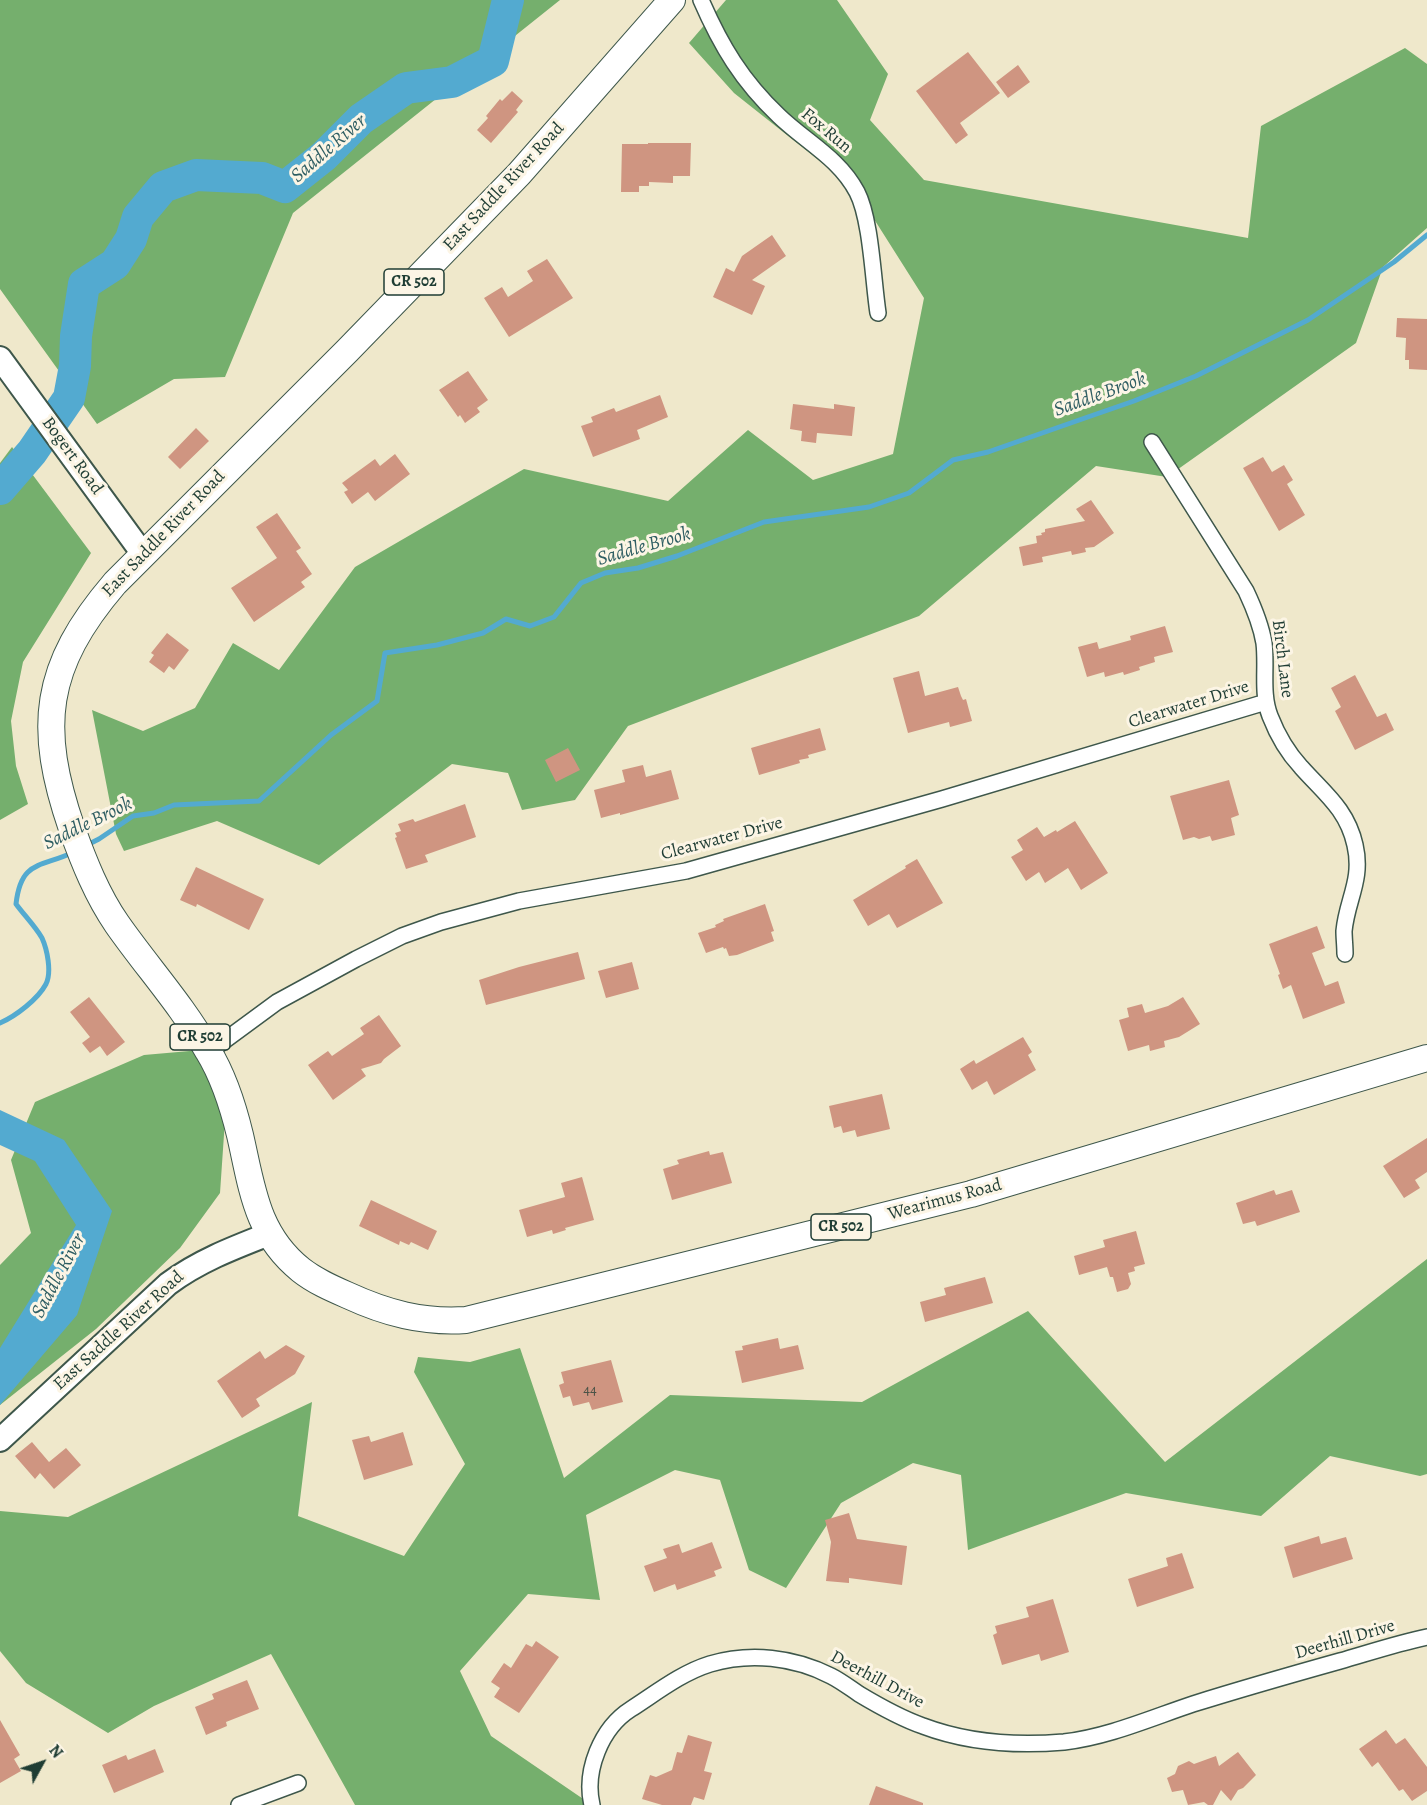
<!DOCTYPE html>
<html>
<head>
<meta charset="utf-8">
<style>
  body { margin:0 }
  #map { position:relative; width:1427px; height:1805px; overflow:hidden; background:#efe8cb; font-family:Alegreya,serif }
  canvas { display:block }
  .north { position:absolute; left:12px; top:1733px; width:60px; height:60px; -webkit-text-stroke:4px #fcf5e5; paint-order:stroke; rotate:50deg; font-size:16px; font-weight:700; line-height:24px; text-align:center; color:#1f3d34 }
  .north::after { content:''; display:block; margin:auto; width:21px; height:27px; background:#1f3d34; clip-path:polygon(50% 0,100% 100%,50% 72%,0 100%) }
</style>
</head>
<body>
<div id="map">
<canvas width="1427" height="1805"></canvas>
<div class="north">N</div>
</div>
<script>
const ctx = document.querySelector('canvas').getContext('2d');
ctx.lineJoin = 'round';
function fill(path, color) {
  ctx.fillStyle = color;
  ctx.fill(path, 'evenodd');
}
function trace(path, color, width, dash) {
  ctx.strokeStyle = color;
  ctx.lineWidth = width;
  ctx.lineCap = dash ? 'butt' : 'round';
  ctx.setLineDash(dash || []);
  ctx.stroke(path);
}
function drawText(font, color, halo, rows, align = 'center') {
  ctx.font = font + ' Alegreya,serif';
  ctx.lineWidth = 6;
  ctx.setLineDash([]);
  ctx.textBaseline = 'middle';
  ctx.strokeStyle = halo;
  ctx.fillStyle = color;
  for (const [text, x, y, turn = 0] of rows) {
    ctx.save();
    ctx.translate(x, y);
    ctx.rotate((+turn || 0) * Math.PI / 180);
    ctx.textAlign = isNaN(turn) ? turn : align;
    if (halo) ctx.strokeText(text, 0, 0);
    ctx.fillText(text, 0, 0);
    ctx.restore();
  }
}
const forest = new Path2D(`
  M0,0H560L293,213L225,377L174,379L97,424L0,289Z
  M726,0H837L888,74L870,120L924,180L1248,238L1261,126L1405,48L1427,64V228L1383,267L1356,343L1167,477L1096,466L919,616L628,726L575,800L522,810L508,773L452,764L319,865L217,821L124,851L116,834L92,710L143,731L195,708L233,643L279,670L355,567L524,469L668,501L748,430L813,480L893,454L924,298L855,189L734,93L689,43Z
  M12,447L91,553L23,662L11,721L16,766L28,804L0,820V463Z
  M201,1050L225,1120L220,1193L180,1248L96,1329L0,1405V1265L31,1233L11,1160L35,1102L144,1055Z
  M1427,1259V1474L1420,1476L1330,1456L1261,1516L1126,1493L968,1550L961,1475L913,1463L841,1503L786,1588L749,1570L720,1480L675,1470L586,1515L600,1600L528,1594L460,1671L491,1736L592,1805H355L271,1654L154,1706L108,1733L26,1683L0,1651V1511L68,1517L312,1402L298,1516L404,1556L465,1464L414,1372L418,1357L470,1362L520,1348L564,1478L670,1395L862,1402L1028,1311L1165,1462Z`);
const water = new Path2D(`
  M0,1110L64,1140L112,1211L77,1315L0,1405V1348L76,1225L35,1161L0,1145Z`);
const stream = new Path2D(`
  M85,846L99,839L133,816L154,813L174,805L259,801L331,735L377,701L385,653L437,645L483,633L506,619L530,626L554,617L581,583L605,573L638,568L677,556L764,522L869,507L909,493L953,460L988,452L1085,418L1134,401L1196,376L1308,320L1394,262L1427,235
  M0,1023C16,1016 38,999 46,984C52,972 47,949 42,938C35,926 24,915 16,904C21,860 40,868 74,852`);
const river = new Path2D(`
  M0,489L32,452L69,398L75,366L76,336L84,284L115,264L131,239L138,217L163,187L196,175L262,178L285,187L324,156L361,119L406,88L452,82L493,61L508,0`);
const building = new Path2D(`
  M968,52L1000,93L960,123L968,135L956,144L916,91Z
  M1018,65L1030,82L1008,98L996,82Z
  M512,91L523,101L516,110L518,112L491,143L477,130L488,118L486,116L500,99L502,101Z
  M648,143H691L690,176H673V183L649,182V186H639V192H621L622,144H648Z
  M772,235L786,256L752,280L765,286L752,315L713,297L726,268L734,272L742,256Z
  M547,259L573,298L509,337L484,298L502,287L508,297L533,281L527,271Z
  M1397,318L1427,319V370L1409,369V360H1405L1406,338L1396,337Z
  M468,371L488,400L477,408L480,412L465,423L460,415L458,417L439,390Z
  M660,395L668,417L637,430L640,439L593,457L581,426L593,422L591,417L614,408L616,412Z
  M793,404L834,409V404L855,407L852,436L817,433L816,443L801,441L802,431L790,429Z
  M196,428L209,441L180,469L168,457Z
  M395,454L410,474L375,501L368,492L352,504L344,492L348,490L342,483L375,459L380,466Z
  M1263,457L1272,472L1284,465L1293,480L1287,484L1305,515L1279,531L1243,468Z
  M1091,500L1114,533L1094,547L1085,548L1086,552L1072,555L1071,551L1042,557L1043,562L1023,566L1019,547L1037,543L1036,536L1042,535L1041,533L1045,532V529L1085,521L1076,509Z
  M277,513L301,548L296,551L312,574L301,582L305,587L254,622L231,588L277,558L256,527Z
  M1165,626L1173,652L1154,657L1155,662L1139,667L1140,670L1124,675L1123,672L1105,677L1104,672L1087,677L1078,647L1097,642L1099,649L1131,640L1130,636Z
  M167,633L189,650L174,670L169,666L164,673L149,662L154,655L151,653Z
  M919,671L925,696L958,687L961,696L963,700L966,699L972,721L950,727L949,722L908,733L893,678Z
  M1355,675L1377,717L1386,713L1394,730L1355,750L1335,711L1341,707L1331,688Z
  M820,728L826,750L808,755L809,758L799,760L800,763L759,775L751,748Z
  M568,748L580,770L556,782L545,760Z
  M643,765L646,777L671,770L679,799L620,815V813L601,818L594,790L625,782L622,770Z
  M1229,780L1239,815L1231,818L1235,835L1212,841L1210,836L1199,839L1194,837L1183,840L1170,796Z
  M465,804L476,837L425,855L428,862L406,869L395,838L397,837L395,833L401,831L398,824L413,819L415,822Z
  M1075,821L1108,873L1081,890L1068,868L1045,883L1039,872L1026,881L1011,857L1023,850L1017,840L1037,827L1044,837L1056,830L1057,832Z
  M917,859L943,903L897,928L889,914L868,926L853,900L906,868L905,866Z
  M196,867L264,899L249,930L197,904L196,907L180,900Z
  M765,904L774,931L771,932L774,941L737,955L729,956L726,948L724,949L723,947L706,953L698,933L716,927L715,925L724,921L723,919Z
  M1317,926L1325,948L1312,953L1325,986L1338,981L1345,1003L1303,1019L1291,985L1283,989L1278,975L1280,974L1269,944Z
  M578,952L585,979L486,1005L479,980L519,967Z
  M632,962L639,989L606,998L598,971Z
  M89,997L125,1042L107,1056L100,1046L90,1053L82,1043L90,1037L70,1012Z
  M1183,997L1200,1024L1179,1037L1164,1041L1165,1047L1150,1051L1149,1045L1128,1051L1119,1020L1129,1017L1127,1008L1142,1004L1145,1013L1168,1006Z
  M379,1015L401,1046L384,1059L381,1063L361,1069L366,1076L333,1100L308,1065L328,1051L332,1056L364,1034L360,1028Z
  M1023,1037L1032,1052L1028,1055L1036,1070L994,1095L987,1081L972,1090L960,1069L974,1060L976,1064Z
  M882,1094L890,1129L857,1137L855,1130L843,1133L841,1126L834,1128L829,1106Z
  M1427,1138V1172L1415,1180L1420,1188L1404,1198L1383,1166Z
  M709,1151L710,1155L723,1152L732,1183L672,1200L663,1169L679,1164L677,1160Z
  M582,1177L594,1220L565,1228L566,1230L553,1234L552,1230L527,1237L519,1210L565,1197L561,1183Z
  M1274,1190L1276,1195L1292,1190L1300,1212L1257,1226L1255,1221L1243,1224L1236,1203Z
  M371,1200L437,1231L428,1250L411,1242L409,1245L400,1241L399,1245L359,1226Z
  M1136,1231L1145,1264L1134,1267L1135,1271L1128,1273L1131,1284L1128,1289L1117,1292L1113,1277H1110L1107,1267L1079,1275L1074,1256L1105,1247L1103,1240Z
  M985,1277L993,1303L925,1322L920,1302L946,1295L944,1288Z
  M778,1338L780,1349L798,1345L804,1369L742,1383L735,1351L743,1350L742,1346Z
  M286,1345L305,1356L295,1374L256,1399L260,1406L242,1418L217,1381L260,1351L265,1359Z
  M611,1360L623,1402L592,1410L589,1402L573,1406L570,1396L563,1398L559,1385L564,1383L561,1372Z
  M403,1432L413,1465L364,1480L352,1440L369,1436L371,1442Z
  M32,1442L49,1462L66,1448L81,1465L54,1489L40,1473L35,1479L15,1456Z
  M849,1513L857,1539L907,1546L902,1585L849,1578V1583L826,1581L831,1542L825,1520Z
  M1319,1536L1321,1544L1346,1537L1353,1559L1293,1578L1284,1547Z
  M712,1542L722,1568L714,1571L716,1576L677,1590L675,1584L654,1592L644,1566L667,1558L663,1549L679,1544L682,1553Z
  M1182,1553L1194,1588L1137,1607L1128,1579L1168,1566L1166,1558Z
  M1053,1599L1069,1652L1041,1661L1039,1654L1002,1665L993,1635L997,1633L995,1626L1029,1617L1026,1607Z
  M536,1641L559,1657L519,1713L494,1697L500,1688L491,1682L504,1663L511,1668L526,1644L532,1647Z
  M247,1680L259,1709L226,1722L227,1726L206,1735L195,1707L214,1699L212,1694Z
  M0,1720L20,1755L14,1759L21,1771L0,1783Z
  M1386,1730L1396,1744L1405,1738L1427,1767V1791L1412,1801L1403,1789L1399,1791L1378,1762L1372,1767L1359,1749Z
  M688,1735L712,1742L704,1771L712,1773L704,1800L694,1797L691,1805H662L642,1799L650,1775L656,1777L672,1770L677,1752L682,1753Z
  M155,1749L164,1772L114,1793L102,1765L126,1755L128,1760Z
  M1238,1752L1256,1775L1243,1788L1238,1790L1231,1801L1221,1790L1213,1805H1208L1204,1802L1188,1805L1183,1790L1172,1792L1167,1778L1175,1774L1178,1766L1189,1761L1194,1764L1216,1756L1219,1766Z
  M876,1786L923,1803V1805H869Z`);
const street = new Path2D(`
  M701,0C721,46 742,81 779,116C806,142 839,158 857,192C871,219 873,280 878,313
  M1152,442L1246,591C1254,608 1261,625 1264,643C1267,667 1261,693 1270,716C1277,734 1288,753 1301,767C1324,793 1347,809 1355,845C1363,880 1347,899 1344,931C1344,938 1345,946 1345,954
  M209,1052L277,1002L356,959L402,936L441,922L519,901L686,871L942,799L1266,702
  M239,1805L298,1783
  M592,1805C584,1771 601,1728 631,1709C656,1693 681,1673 710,1664C750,1652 794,1657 831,1676C841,1681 850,1688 859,1694C879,1706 900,1718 923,1726C968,1743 1017,1746 1064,1742C1108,1737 1151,1718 1193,1704C1241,1689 1290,1675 1340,1661C1368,1653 1398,1643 1427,1637`);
const secondary = new Path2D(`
  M0,358L143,554
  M0,1440L168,1284C199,1261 233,1248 269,1234`);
const primary = new Path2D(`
  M672,0L519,174L347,351L115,583C43,667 37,727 72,829C84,862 97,895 117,924C147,967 182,1005 208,1051C224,1077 233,1106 240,1135C252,1187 256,1234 301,1270C315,1281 331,1288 347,1295C386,1313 423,1323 466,1320L971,1194L1427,1058`);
const numberNames = [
  ["44",590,1390]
];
const shields = [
  [414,282,60],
  [200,1037,60],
  [841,1227,60]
];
const shieldNames = [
  ["CR 502",414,282],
  ["CR 502",200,1037],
  ["CR 502",841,1227]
];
const streetNames = [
  ["Fox Run",826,131,40],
  ["East Saddle River Road",504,187,-47],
  ["Bogert Road",72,456,54],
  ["East Saddle River Road",164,534,-46],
  ["Birch Lane",1282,659,83],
  ["Clearwater Drive",1189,705,-17],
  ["Clearwater Drive",722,839,-15],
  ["Wearimus Road",945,1200,-15],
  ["East Saddle River Road",119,1331,-42],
  ["Deerhill Drive",1345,1640,-16],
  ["Deerhill Drive",877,1680,28]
];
const waterNames = [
  ["Saddle River",329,149,-41],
  ["Saddle Brook",1100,395,-20],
  ["Saddle Brook",644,547,-16],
  ["Saddle Brook",88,824,-26],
  ["Saddle River",59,1276,-62]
];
fill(forest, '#75af6d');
fill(water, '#53aad0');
trace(stream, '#53aad0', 5);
trace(river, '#53aad0', 32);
fill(building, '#cf9581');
trace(street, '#3e574b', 18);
trace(secondary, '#3e574b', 26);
trace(primary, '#3e574b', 28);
trace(street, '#fff', 15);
trace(secondary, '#fff', 22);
trace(primary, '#fff', 26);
drawText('15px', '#4b5347', null, numberNames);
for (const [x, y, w] of shields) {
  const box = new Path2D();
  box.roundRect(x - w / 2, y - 13, w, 26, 4.5);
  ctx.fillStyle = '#fcf5e5';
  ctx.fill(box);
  trace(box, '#1f3d34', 1.5);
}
drawText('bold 16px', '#1f3d34', null, shieldNames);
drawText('18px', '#1f3d34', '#fcf5e5', streetNames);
drawText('italic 20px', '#2f5e63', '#fcf5e5', waterNames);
</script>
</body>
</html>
